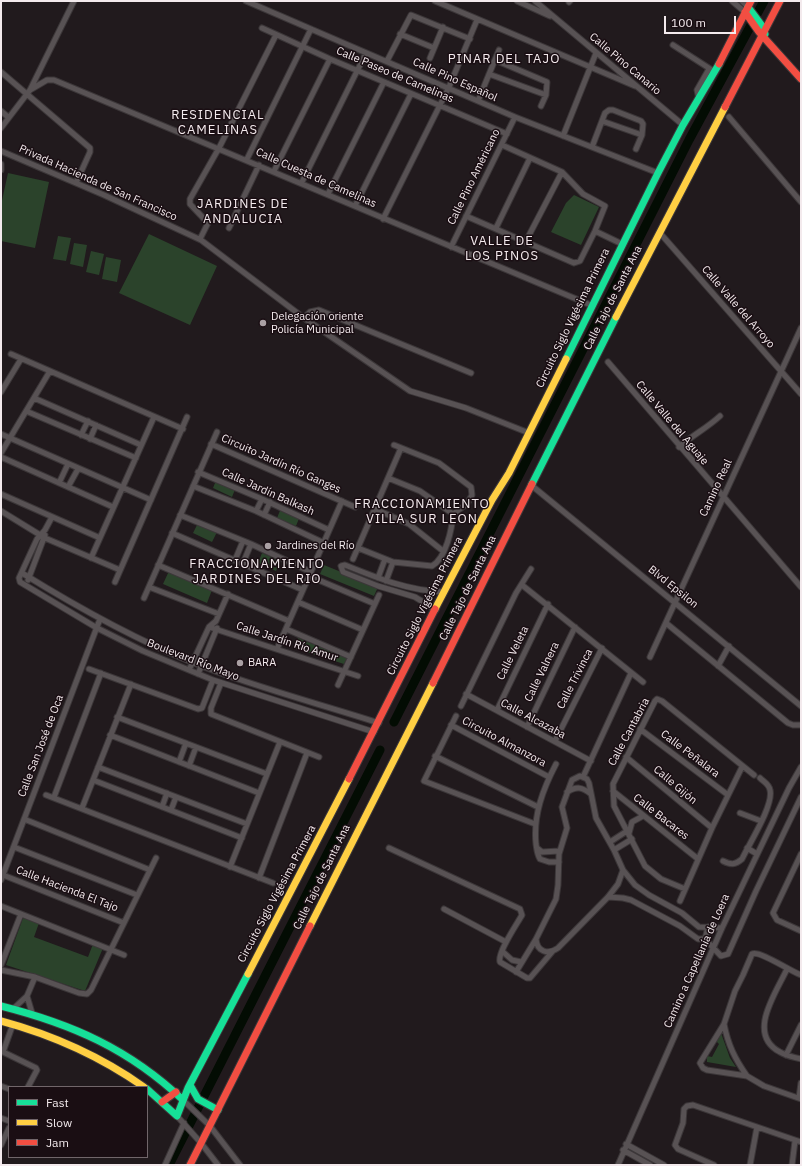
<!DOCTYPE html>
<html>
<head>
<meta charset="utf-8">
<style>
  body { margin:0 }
  #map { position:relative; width:802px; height:1166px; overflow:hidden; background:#211a1d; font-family:"IBM Plex Sans",sans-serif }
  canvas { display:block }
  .frame { position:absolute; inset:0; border:2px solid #f3eaed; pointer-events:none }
  .legend { position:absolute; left:8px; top:1086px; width:140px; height:72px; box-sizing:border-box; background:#1a0e13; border:1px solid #71666a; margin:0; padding:5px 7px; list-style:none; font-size:12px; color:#f3eaed }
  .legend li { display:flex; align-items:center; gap:8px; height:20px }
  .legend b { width:20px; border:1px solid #71666a }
  .scale { position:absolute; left:664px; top:16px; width:72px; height:18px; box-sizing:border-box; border:2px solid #f3eaed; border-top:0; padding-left:5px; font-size:12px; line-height:14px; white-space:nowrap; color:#f3eaed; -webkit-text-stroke:3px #1a0e13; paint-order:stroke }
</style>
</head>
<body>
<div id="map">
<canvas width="802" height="1166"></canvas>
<div class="frame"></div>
<ul class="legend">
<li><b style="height:5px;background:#16e098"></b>Fast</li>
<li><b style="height:5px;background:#ffcf43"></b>Slow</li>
<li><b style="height:5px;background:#f24e42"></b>Jam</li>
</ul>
<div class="scale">100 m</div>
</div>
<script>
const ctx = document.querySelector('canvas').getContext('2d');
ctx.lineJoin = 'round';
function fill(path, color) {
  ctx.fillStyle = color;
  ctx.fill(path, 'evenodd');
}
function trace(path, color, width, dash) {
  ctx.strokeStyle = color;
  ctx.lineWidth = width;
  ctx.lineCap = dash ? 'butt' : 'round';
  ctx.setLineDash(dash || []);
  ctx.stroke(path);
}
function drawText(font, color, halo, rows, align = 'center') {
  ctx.font = font + ' "IBM Plex Sans",sans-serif';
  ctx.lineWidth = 3;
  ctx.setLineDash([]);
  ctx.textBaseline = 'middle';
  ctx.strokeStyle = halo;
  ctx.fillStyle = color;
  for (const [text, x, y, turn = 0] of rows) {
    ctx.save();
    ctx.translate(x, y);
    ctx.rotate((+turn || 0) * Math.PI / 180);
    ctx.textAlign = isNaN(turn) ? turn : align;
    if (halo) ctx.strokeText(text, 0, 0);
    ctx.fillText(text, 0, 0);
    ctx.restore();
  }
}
const green = new Path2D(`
  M8,173L49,182L35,248L1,241V205Z
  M574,195L599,207L581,245L551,232L566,203Z
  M149,234L217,266L190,325L119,293Z
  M58,236L71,238L66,261L53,259Z
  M74,243L87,245L83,267L70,264Z
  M91,251L104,254L99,275L86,272Z
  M106,257L121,260L117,282L102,279Z
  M217,478L236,487L232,497L213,488Z
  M281,508L300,516L296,526L277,518Z
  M198,523L217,532L212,542L193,533Z
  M262,553L281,561L276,571L258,563Z
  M324,565L378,587L374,596L320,574Z
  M169,571L212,590L207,603L163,584Z
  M298,638L347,658L344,664L294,648Z
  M23,918L39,923L34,937L88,957L93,944L103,948L85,991L6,965Z
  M721,1033L730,1058L736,1067L707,1062V1056L712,1057L719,1044L716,1041Z`);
const river = new Path2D(`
  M394,722L689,140L764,1
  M169,1165L380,750`);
const street = new Path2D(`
  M246,1L515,117L658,173
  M435,1L635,86
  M517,1L550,16
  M535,1L683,125
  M732,1L745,12
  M742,1L748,7
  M569,2L570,1
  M262,28L330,59L507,134
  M400,34L434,48
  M673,45L715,72
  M430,58L443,27
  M495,60L547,82L546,95L541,106
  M387,61L411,15L470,39
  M1,72L90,148V152L76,183
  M489,74L546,95
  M30,90L47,80H54C234,154 413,231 593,306
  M699,99L697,90L709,69
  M478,101L499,50
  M1,111L8,117
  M729,117L801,202
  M602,121L642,135
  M1,128L30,90L74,1
  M563,136L596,53
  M592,147L605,113L609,110H613L641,121L643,124L642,135L636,149
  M1,151L104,195L201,240L304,318L410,391L466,408L529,433
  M247,159L311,29
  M1,164V170
  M274,171L330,59
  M302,182L366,53
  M328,194L384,82
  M355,206L411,94
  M466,216L574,263L580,261L595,231L605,206L583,194L562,172L502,145
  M383,219L449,87L477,20
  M229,228L259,165
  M496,228L530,158
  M595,231L622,244
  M660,233L801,394
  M200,239L208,223L190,204V199L219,148L276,35
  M526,241L562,172
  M451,247L515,117
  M304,318L310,312L319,310L471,373
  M11,354L183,429
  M608,362L801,587
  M1,392L21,359
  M34,398L141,445
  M26,411L136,458
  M1,434L151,500
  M81,435L88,421
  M90,439L96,425
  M211,444L355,507
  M679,447C693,435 707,428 720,416
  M1,453L50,371
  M1,457L113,507
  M198,472L262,499L329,530
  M388,478L420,491L453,514
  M59,483L68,464
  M531,485L801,706
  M193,486L256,511L324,543
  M68,487L78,469
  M1,494L100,538
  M375,509L409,524L443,551
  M1,511L45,538L120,570
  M256,511L262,499
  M180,515L251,544L311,572
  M264,515L270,502
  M52,517L45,530L37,539L19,578L20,582L97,628L143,651L213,680L374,732
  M172,533L303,590
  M358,548L393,562L432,566C446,558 452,529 453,514L467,504L472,495L471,487L439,463L394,445
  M91,558L154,417
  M353,559L401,448
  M235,560L243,541
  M243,563L251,544
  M158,565L289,621
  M22,573C77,607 134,639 194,663C254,687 317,703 379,723
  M309,576L375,604
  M378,578L385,559
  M28,580L45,535
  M386,581L393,562
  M115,582L187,417
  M522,585L643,682
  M149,587L219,614
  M144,598L217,432
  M298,602L363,630
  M436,610L415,597L378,586L343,572L341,566L345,565C377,578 409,591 444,592
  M666,623L788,723L793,725H801
  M209,627L358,676
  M286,629L351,657
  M277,649L342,501
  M650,657L801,328
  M718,666L729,646
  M89,669L198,709L202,708L213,680
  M189,670L209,627L216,621L228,594
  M198,674L217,628
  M221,683L211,708V714L319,757
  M338,685L379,595
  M466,694L591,761
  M461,706L516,593L531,569
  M497,710L548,604
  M456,716L424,781L535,824
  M117,717L267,774
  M451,725L549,777
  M527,727L575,627
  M640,729L728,795
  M110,735L259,793
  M555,741L602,648
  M435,756L538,807
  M626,757L712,828
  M179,762L186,743
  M556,764C543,789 533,815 536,844C537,850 537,854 540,859L549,862H559
  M189,766L196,747
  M98,767L247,824
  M583,777L631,673
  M93,780L242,838
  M613,791L698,859
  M567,792C577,786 582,787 591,794
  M46,795L273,883
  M54,797L101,673
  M162,807L167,793
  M82,808L131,684
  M171,810L176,797
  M740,813L761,821
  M24,819L150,870
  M629,833L632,822L643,816
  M610,842L627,831
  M14,847L137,895
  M389,848L520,909L522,915C517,924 497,953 500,962L527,978H530L552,952
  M537,848L542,852L559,851
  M747,848L757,854
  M614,850L632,839
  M801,854L773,913L777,920L801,931
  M723,861C731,865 735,865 742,859C749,844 774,805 770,790C769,784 764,782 760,778
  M230,867L280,742
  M623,870L618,884L608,897L558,948C548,955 537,952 536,939L556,899L558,885L559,854L567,828L562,807L572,780L580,776L587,779L589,783L596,818L614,850L623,870L635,885L649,895L682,913L699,927L722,928
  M3,875L124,923
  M259,878L307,753
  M1,880L100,619
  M685,889L661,879L645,866L614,806L613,784L655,701L657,699L662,701L754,775
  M608,897L623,898L631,900L680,926L698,939H705L721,956L728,954L756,891L801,797
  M680,901L712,828L742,767
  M1,906L124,955
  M444,909L506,942
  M705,939L708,927
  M502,951L512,960L521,962
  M1,965L21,914
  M787,969C776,993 746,1034 780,1052C786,1056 794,1057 801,1059
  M1,970L35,977L79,993L87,994L91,990L156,858
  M516,972L536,939
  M801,975C790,971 759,950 752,954L743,975L735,991L724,1024L700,1063L703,1068L707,1070L747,1076L764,1086L801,1099
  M27,996L32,1013
  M13,1009L27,996L35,977
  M724,1024C728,1045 735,1059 747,1076
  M1,1051L36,1068L37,1070L28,1087
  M3,1052L13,1024
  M786,1055L801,1025
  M1,1086L9,1089
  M799,1098L801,1083
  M183,1100L210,1126L240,1165
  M177,1116L201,1143L218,1165
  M1,1118L9,1121
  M626,1144L664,1165
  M1,1145L9,1128
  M623,1150L650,1165
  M165,1165L184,1123
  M618,1165L722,928L789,788L801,767
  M714,1165L678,1149L675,1145L683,1123L684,1109L687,1106L693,1105L801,1142
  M750,1165L757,1127
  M792,1165L795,1141`);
const fast = new Path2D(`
  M748,7L763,27L765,34
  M566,359L658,173L683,125L719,64
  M532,484L616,317
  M1,1006C72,1024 129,1049 183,1100
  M190,1085L198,1099L218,1110
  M147,1089L177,1116L188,1088L248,974`);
const slow = new Path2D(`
  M616,317L725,107
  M435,609L492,500L509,473L566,359
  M310,926L433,683
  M248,974L349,779
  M1,1021C53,1035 100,1056 144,1087`);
const jam = new Path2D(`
  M745,12L759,32L801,79
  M719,64L751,1
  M725,107L780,1
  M433,683L532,484
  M349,779L435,609
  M162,1102L176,1092
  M190,1165L310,926`);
const markers = [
  [263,323,4,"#aaa1a4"],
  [268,546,4,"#aaa1a4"],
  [240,663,4,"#aaa1a4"]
];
const streetNames = [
  ["Calle Pino Canario",625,64,40],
  ["Calle Paseo de Camelinas",395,75,23],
  ["Calle Pino Español",455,80,24],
  ["Calle Pino Américano",474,177,-64],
  ["Calle Cuesta de Camelinas",316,178,24],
  ["Privada Hacienda de San Francisco",98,183,24],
  ["Calle Tajo de Santa Ana",613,298,-63],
  ["Calle Valle del Arroyo",738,307,49],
  ["Circuito Siglo Vigésima Primera",573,318,-64],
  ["Calle Valle del Aguaje",672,423,50],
  ["Circuito Jardín Río Ganges",281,464,24],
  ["Camino Real",716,488,-65],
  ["Calle Jardín Balkash",268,492,24],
  ["Blvd Epsilon",673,587,39],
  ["Calle Tajo de Santa Ana",468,588,-64],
  ["Circuito Siglo Vigésima Primera",425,606,-63],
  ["Calle Jardín Río Amur",287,642,18],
  ["Calle Veleta",513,653,-64],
  ["Boulevard Río Mayo",193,660,21],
  ["Calle Valnera",542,672,-64],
  ["Calle Trivinca",575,679,-63],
  ["Calle Alcazaba",533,719,28],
  ["Calle Cantabria",629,732,-62],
  ["Circuito Almanzora",504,742,28],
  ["Calle San José de Oca",41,746,-69],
  ["Calle Peñalara",690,754,37],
  ["Calle Gijón",675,785,40],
  ["Calle Bacares",661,817,38],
  ["Calle Tajo de Santa Ana",322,877,-64],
  ["Calle Hacienda El Tajo",67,889,21],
  ["Circuito Siglo Vigésima Primera",277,894,-62],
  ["Camino a Capellanía de Loera",697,961,-66]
];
const poiNames = [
  ["Delegación oriente",271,317],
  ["Policía Municipal",271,330],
  ["Jardines del Río",276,546],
  ["BARA",248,663]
];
const quarterNames = [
  ["PINAR DEL TAJO",504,59],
  ["RESIDENCIAL",218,115],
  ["CAMELINAS",218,130],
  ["JARDINES DE",243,204],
  ["ANDALUCIA",243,219],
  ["VALLE DE",502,241],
  ["LOS PINOS",502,256],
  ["FRACCIONAMIENTO",422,504],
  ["VILLA SUR LEON",422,519],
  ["FRACCIONAMIENTO",257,564],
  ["JARDINES DEL RIO",257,579]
];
fill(green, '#2b432b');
trace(river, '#030c03', 9);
trace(street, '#3c3739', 7);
trace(fast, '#3c3739', 9);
trace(slow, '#3c3739', 9);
trace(jam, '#3c3739', 9);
trace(street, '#585254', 5);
trace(fast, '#16e098', 7);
trace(slow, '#ffcf43', 7);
trace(jam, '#f24e42', 7);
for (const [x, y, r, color] of markers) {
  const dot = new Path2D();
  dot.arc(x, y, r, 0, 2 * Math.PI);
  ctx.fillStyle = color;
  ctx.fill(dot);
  trace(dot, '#1a0e13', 1.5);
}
drawText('11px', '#f3eaed', '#1a0e13', streetNames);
drawText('11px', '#f3eaed', '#1a0e13', poiNames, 'left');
ctx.letterSpacing = '1px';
drawText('13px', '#f3eaed', '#1a0e13', quarterNames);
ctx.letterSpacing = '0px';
</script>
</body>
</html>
